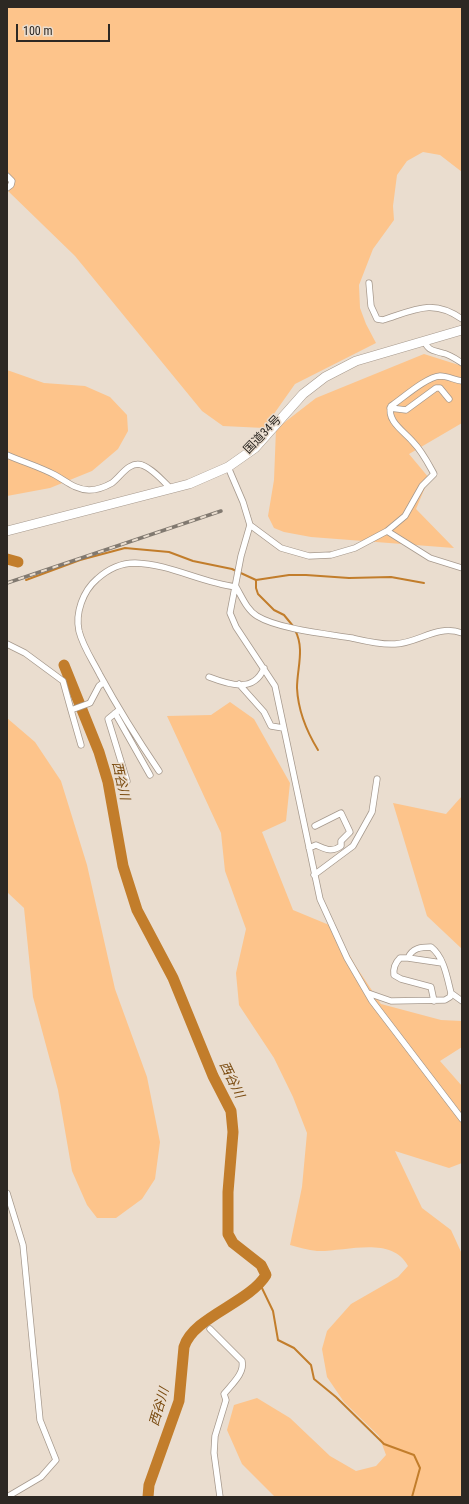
<!DOCTYPE html>
<html>
<head>
<meta charset="utf-8">
<style>
  body { margin:0 }
  #map { position:relative; width:469px; height:1504px; overflow:hidden; background:#eaddcf; font-family:"Roboto Condensed",sans-serif }
  canvas { display:block }
  .frame { position:absolute; inset:0; border:8px solid #2d2823; pointer-events:none }
  .scale { position:absolute; left:16px; top:24px; width:94px; height:18px; box-sizing:border-box; border:2px solid #2d2823; border-top:0; padding-left:5px; font-size:12px; line-height:14px; white-space:nowrap; color:#2d2823; -webkit-text-stroke:3px #eaddcf; paint-order:stroke }
</style>
</head>
<body>
<div id="map">
<canvas width="469" height="1504"></canvas>
<div class="frame"></div>
<div class="scale">100 m</div>
</div>
<script>
const ctx = document.querySelector('canvas').getContext('2d');
ctx.lineJoin = 'round';
function fill(path, color) {
  ctx.fillStyle = color;
  ctx.fill(path, 'evenodd');
}
function trace(path, color, width, dash) {
  ctx.strokeStyle = color;
  ctx.lineWidth = width;
  ctx.lineCap = dash ? 'butt' : 'round';
  ctx.setLineDash(dash || []);
  ctx.stroke(path);
}
function drawText(font, color, halo, rows, align = 'center') {
  ctx.font = font + ' "Roboto Condensed","Noto Sans JP",sans-serif';
  ctx.lineWidth = 3;
  ctx.setLineDash([]);
  ctx.textBaseline = 'middle';
  ctx.strokeStyle = halo;
  ctx.fillStyle = color;
  for (const [text, x, y, turn = 0] of rows) {
    ctx.save();
    ctx.translate(x, y);
    ctx.rotate((+turn || 0) * Math.PI / 180);
    ctx.textAlign = isNaN(turn) ? turn : align;
    if (halo) ctx.strokeText(text, 0, 0);
    ctx.fillText(text, 0, 0);
    ctx.restore();
  }
}
const green = new Path2D(`
  M7,7H462V172L440,155L423,152L407,161L397,175L393,206L394,220L373,249L359,285L360,308L366,324L376,343L295,384L264,428L223,426L202,411L75,256L7,190Z
  M424,354L462,366V423L409,454L429,478L416,509L454,548L311,537L284,532L274,528L268,516L274,480L276,429L316,398Z
  M7,370L44,383L85,386L110,397L127,415L128,431L118,449L92,471L50,488L7,496Z
  M230,702L254,719L290,783L286,821L262,832L293,910L334,927L355,965L381,1004L441,1020L462,1021V1047L440,1061L462,1086V1163L449,1168L395,1151L422,1208L451,1230L462,1254V1497H275L242,1464L227,1430L234,1405L257,1398L290,1418L330,1456L356,1471L376,1466L386,1455L379,1436L344,1402L327,1377L322,1349L327,1331L351,1304L398,1277L408,1266C392,1235 345,1252 317,1251C308,1250 298,1247 290,1245L302,1187L307,1133L293,1097L274,1058L239,1005L236,973L246,929L225,871L221,833L167,716L211,715Z
  M7,718L35,742L61,781L87,865L115,989L147,1077L160,1142L155,1179L142,1199L116,1218H97L87,1205L72,1171L58,1090L33,997L24,908L7,892Z
  M462,796V949L427,916L393,803L446,814Z`);
const stream = new Path2D(`
  M26,580L80,560L125,548L169,552L193,561L232,569L256,580L289,575H306L349,578L391,577L424,583
  M256,580V588L258,594L274,610L284,615L293,626
  M295,630C305,649 297,668 297,688C298,709 307,732 318,750
  M260,1284L273,1311L278,1340L294,1348L311,1365L314,1379L336,1397L384,1444L414,1455L420,1468L412,1497`);
const river = new Path2D(`
  M7,559L18,562
  M64,665L99,752L108,782L123,866L137,910L173,978L213,1076L231,1111L233,1132L228,1192V1234L233,1243L261,1265L266,1275C249,1303 193,1317 184,1347L179,1401L149,1485L148,1497`);
const minor = new Path2D(`
  M7,176L12,181L11,185L7,188
  M369,283L371,306L377,319L383,320C414,310 433,298 462,319
  M424,341C429,351 432,350 442,353C449,354 456,359 462,363
  M390,408L406,410L436,388H440L449,399
  M7,455C23,462 40,467 55,475C66,481 76,490 89,490C97,490 105,487 112,483C121,476 129,461 142,465C153,469 163,481 171,489
  M228,467L243,502L250,525L241,556L230,613L236,627L275,686L320,899L347,958L372,1001L462,1119
  M250,525L281,548L309,556L331,555L355,548L387,531L430,558L462,568
  M387,531L405,516L422,486L434,474C428,463 422,451 413,442C405,432 386,421 391,406C403,398 426,377 440,376C448,376 454,380 462,381
  M236,587C242,597 247,610 257,616C278,629 327,634 352,638C365,641 381,645 395,644C419,643 437,624 462,633
  M7,644L25,653L63,681L71,710
  M209,677C230,685 254,693 264,668
  M239,684L264,712L271,726L283,728
  M119,710L108,719L127,781
  M115,713L150,775
  M81,745L71,710L90,703L99,686L104,682
  M159,771C138,740 118,708 100,675C93,661 83,647 79,631C75,613 83,591 97,579C107,570 121,563 135,563C170,564 202,583 236,587
  M309,848L316,845C326,849 331,853 341,846V841L350,832L341,813L315,826
  M314,875L353,846L372,812L377,779
  M408,958H400C395,963 393,968 394,975L401,979L431,987L434,1001
  M368,993L391,1001L445,1000L450,997L451,993C447,977 444,957 431,947C421,947 412,948 408,958L442,963
  M451,993L462,1001
  M7,1193L23,1245L40,1420L56,1460L41,1477L7,1497
  M210,1329L242,1361C245,1373 232,1384 224,1394L226,1400L215,1436L214,1453L220,1497`);
const trunk = new Path2D(`
  M7,531L189,484L228,467L255,448L303,394L325,377L356,361L462,330`);
const rail = new Path2D(`
  M7,583L221,511`);
const streetNames = [
  ["国道34号",263,435,-46]
];
const waterNames = [
  ["西谷川",120,781,77],
  ["西谷川",231,1080,64],
  ["西谷川",160,1407,-74]
];
fill(green, '#fdc48b');
trace(stream, '#c27d2b', 2);
trace(river, '#c27d2b', 11);
trace(minor, '#a6998d', 7);
trace(trunk, '#a6998d', 10);
trace(minor, '#fff', 5.5);
trace(trunk, '#fff', 9);
trace(rail, '#817970', 3.5);
trace(rail, '#eaddcf', 2, [6]);
drawText('12px', '#2d2823', '#eaddcf', streetNames);
drawText('italic 13px', '#7a4b10', '#eaddcf', waterNames);
</script>
</body>
</html>
